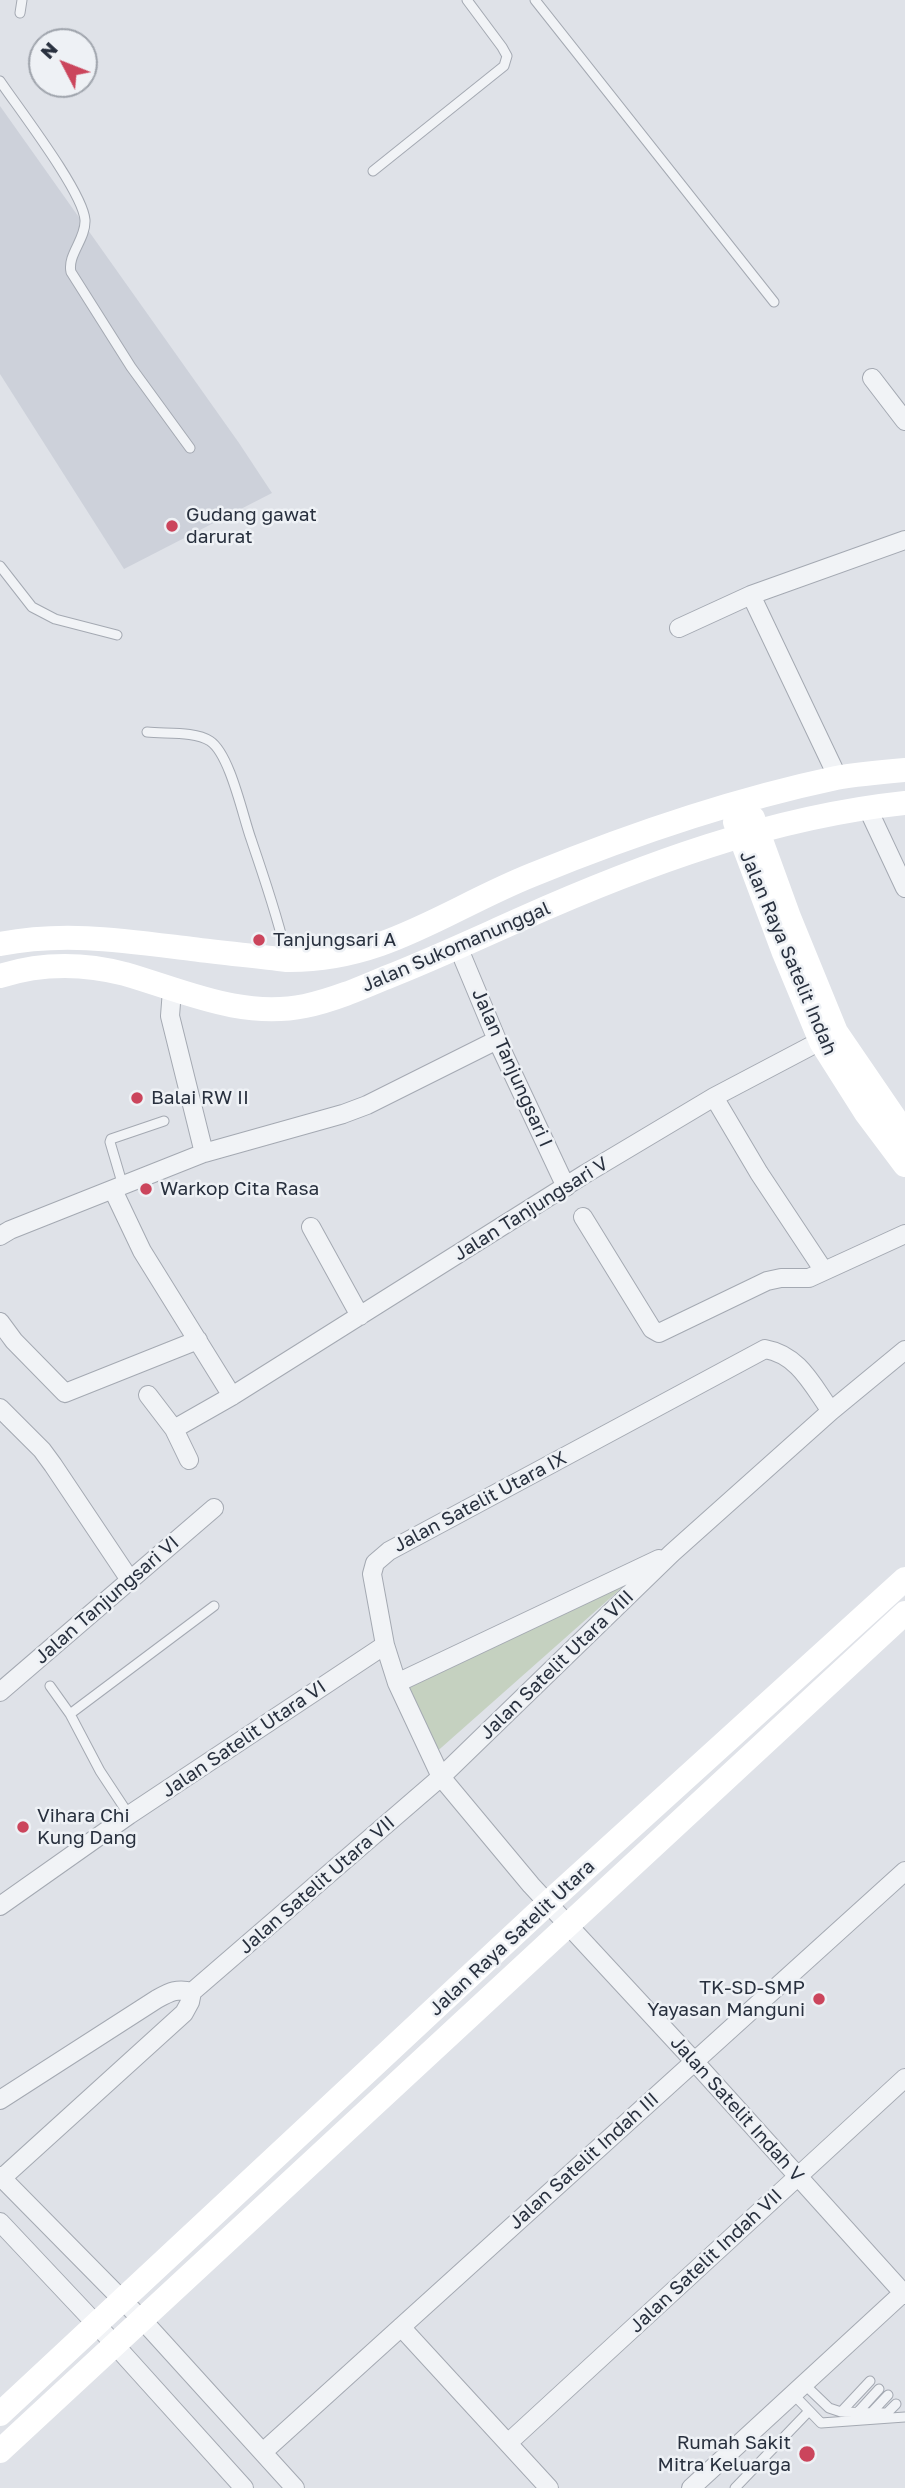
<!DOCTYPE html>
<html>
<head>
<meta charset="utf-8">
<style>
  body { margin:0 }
  #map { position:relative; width:905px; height:2488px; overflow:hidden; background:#dfe2e8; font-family:"Golos Text",sans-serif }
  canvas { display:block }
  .north { position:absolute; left:28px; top:28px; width:70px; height:70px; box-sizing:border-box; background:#eef1f5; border:2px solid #9fa4ac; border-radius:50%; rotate:312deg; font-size:19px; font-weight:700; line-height:28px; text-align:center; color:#28303e }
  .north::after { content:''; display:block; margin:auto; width:24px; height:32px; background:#cb455c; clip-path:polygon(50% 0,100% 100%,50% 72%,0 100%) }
</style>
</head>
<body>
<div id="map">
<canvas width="905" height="2488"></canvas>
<div class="north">N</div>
</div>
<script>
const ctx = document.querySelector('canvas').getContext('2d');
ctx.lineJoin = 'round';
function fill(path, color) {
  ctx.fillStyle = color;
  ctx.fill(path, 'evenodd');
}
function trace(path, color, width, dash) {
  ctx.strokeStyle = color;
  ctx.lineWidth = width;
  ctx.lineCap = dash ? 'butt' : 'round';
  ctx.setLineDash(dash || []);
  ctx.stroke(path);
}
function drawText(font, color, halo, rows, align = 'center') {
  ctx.font = font + ' "Golos Text",sans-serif';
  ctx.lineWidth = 5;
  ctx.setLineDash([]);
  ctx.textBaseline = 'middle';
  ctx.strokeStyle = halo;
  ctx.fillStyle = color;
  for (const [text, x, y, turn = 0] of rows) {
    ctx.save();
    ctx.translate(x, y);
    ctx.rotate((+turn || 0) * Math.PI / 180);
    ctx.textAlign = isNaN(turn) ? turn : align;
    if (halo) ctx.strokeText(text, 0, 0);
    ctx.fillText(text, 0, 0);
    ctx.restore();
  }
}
const built = new Path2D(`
  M0,106L239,443L272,493L124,569L0,374Z`);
const green = new Path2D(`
  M634,1577L433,1755L405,1688Z`);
const lane = new Path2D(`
  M535,0L774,302
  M20,13L22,0
  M0,81C19,109 83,192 85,220C86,239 67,255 71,272L131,367L190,448
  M373,171L504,66L507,56L502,47L467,0
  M0,566L32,607L55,619L117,635
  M147,732C166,734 195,731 210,741C230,754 243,817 251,839C264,878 278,917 287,958
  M123,1186L110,1142L111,1139L164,1121
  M50,1686L70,1714
  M129,1815L100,1771L70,1714L214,1606
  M804,2384L829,2408L841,2412L887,2413L896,2404
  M793,2394L821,2423L905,2417
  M841,2412L870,2381
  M858,2412L879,2389
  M872,2412L888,2395
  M735,2488L809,2411`);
const street = new Path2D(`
  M872,378L905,421
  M751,595L838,778
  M679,628L751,595L905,540
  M867,807L905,888
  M459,949L497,1040L566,1187
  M172,990L170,1016L204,1153
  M714,1097L759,1173L824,1271
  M113,1190L142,1251L232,1396
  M583,1217L652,1329L659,1333L767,1281L781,1278H809L905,1234
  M311,1227L360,1316
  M0,1236L10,1230L204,1153L343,1114L367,1105L497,1040
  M0,1322L14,1341L65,1393L198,1340
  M148,1395L174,1429L189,1460
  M0,1408L42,1450L53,1465L130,1580
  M831,1411C812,1385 799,1355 765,1349L389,1551L375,1563L372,1574L385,1645L397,1683L441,1777L531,1885L694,2061L905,2295
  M174,1429L232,1396L585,1174L714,1097L828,1037
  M397,1683L659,1559
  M0,1692L214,1508
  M0,1906L129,1815L385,1645
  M0,2100L157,1999C170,1992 177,1988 192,1992
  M0,2176L147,2325L295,2488
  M2,2178L184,2013L190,2002L192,1992L441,1777L672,1553L831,1411L905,1350
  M0,2222L97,2325L244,2488
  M401,2327L549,2488
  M508,2443L905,2078
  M263,2452L905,1871
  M691,2488L905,2291`);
const secondary = new Path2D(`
  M753,818L789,917L836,1032L905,1133
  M735,822L784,953L821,1042L866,1113L905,1165
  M0,944C65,931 127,941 192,949C223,953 255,956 287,960C384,961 447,909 532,875C630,835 732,800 836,778C859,774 882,772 905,770
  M0,976C41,963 83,963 125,974C184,991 242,1019 305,1006C333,1000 359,989 385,978C431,960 476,939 521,919C642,865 772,817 905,803
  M0,2414L548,1903L905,1579
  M0,2451L905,1613`);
const markers = [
  [172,526,7,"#cb455c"],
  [259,940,7,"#cb455c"],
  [137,1098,7,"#cb455c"],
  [146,1189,7,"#cb455c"],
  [23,1827,7,"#cb455c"],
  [819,1999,7,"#cb455c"],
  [807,2454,9,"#cb455c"]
];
const poiNames = [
  ["Gudang gawat",186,515],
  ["darurat",186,537],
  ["Tanjungsari A",273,940],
  ["Balai RW II",151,1098],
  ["Warkop Cita Rasa",160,1189],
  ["Vihara Chi",37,1816],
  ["Kung Dang",37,1838],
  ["TK-SD-SMP",805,1988,"right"],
  ["Yayasan Manguni",805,2010,"right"],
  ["Rumah Sakit",791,2443,"right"],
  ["Mitra Keluarga",791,2465,"right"]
];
const streetNames = [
  ["Jalan Sukomanunggal",456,947,-23],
  ["Jalan Raya Satelit Indah",788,953,67],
  ["Jalan Tanjungsari I",512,1068,66],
  ["Jalan Tanjungsari V",531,1209,-32],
  ["Jalan Satelit Utara IX",480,1502,-28],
  ["Jalan Tanjungsari VI",107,1600,-41],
  ["Jalan Satelit Utara VIII",557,1665,-44],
  ["Jalan Satelit Utara VI",244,1739,-34],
  ["Jalan Satelit Utara VII",317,1885,-41],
  ["Jalan Raya Satelit Utara",512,1938,-43],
  ["Jalan Satelit Indah V",737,2109,48],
  ["Jalan Satelit Indah III",584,2161,-42],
  ["Jalan Satelit Indah VII",706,2261,-43]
];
fill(built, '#cdd1da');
fill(green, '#c5d1c0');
trace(lane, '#a4a9b2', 11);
trace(street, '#a4a9b2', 20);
trace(lane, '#f1f3f6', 9);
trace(street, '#f1f3f6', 18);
trace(secondary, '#fff', 24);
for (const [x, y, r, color] of markers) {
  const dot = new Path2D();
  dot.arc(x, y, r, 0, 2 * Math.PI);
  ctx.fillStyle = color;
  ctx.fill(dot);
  trace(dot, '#eef1f5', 2.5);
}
drawText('19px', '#28303e', '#eef1f5', poiNames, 'left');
drawText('19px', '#28303e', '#eef1f5', streetNames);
</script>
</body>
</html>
